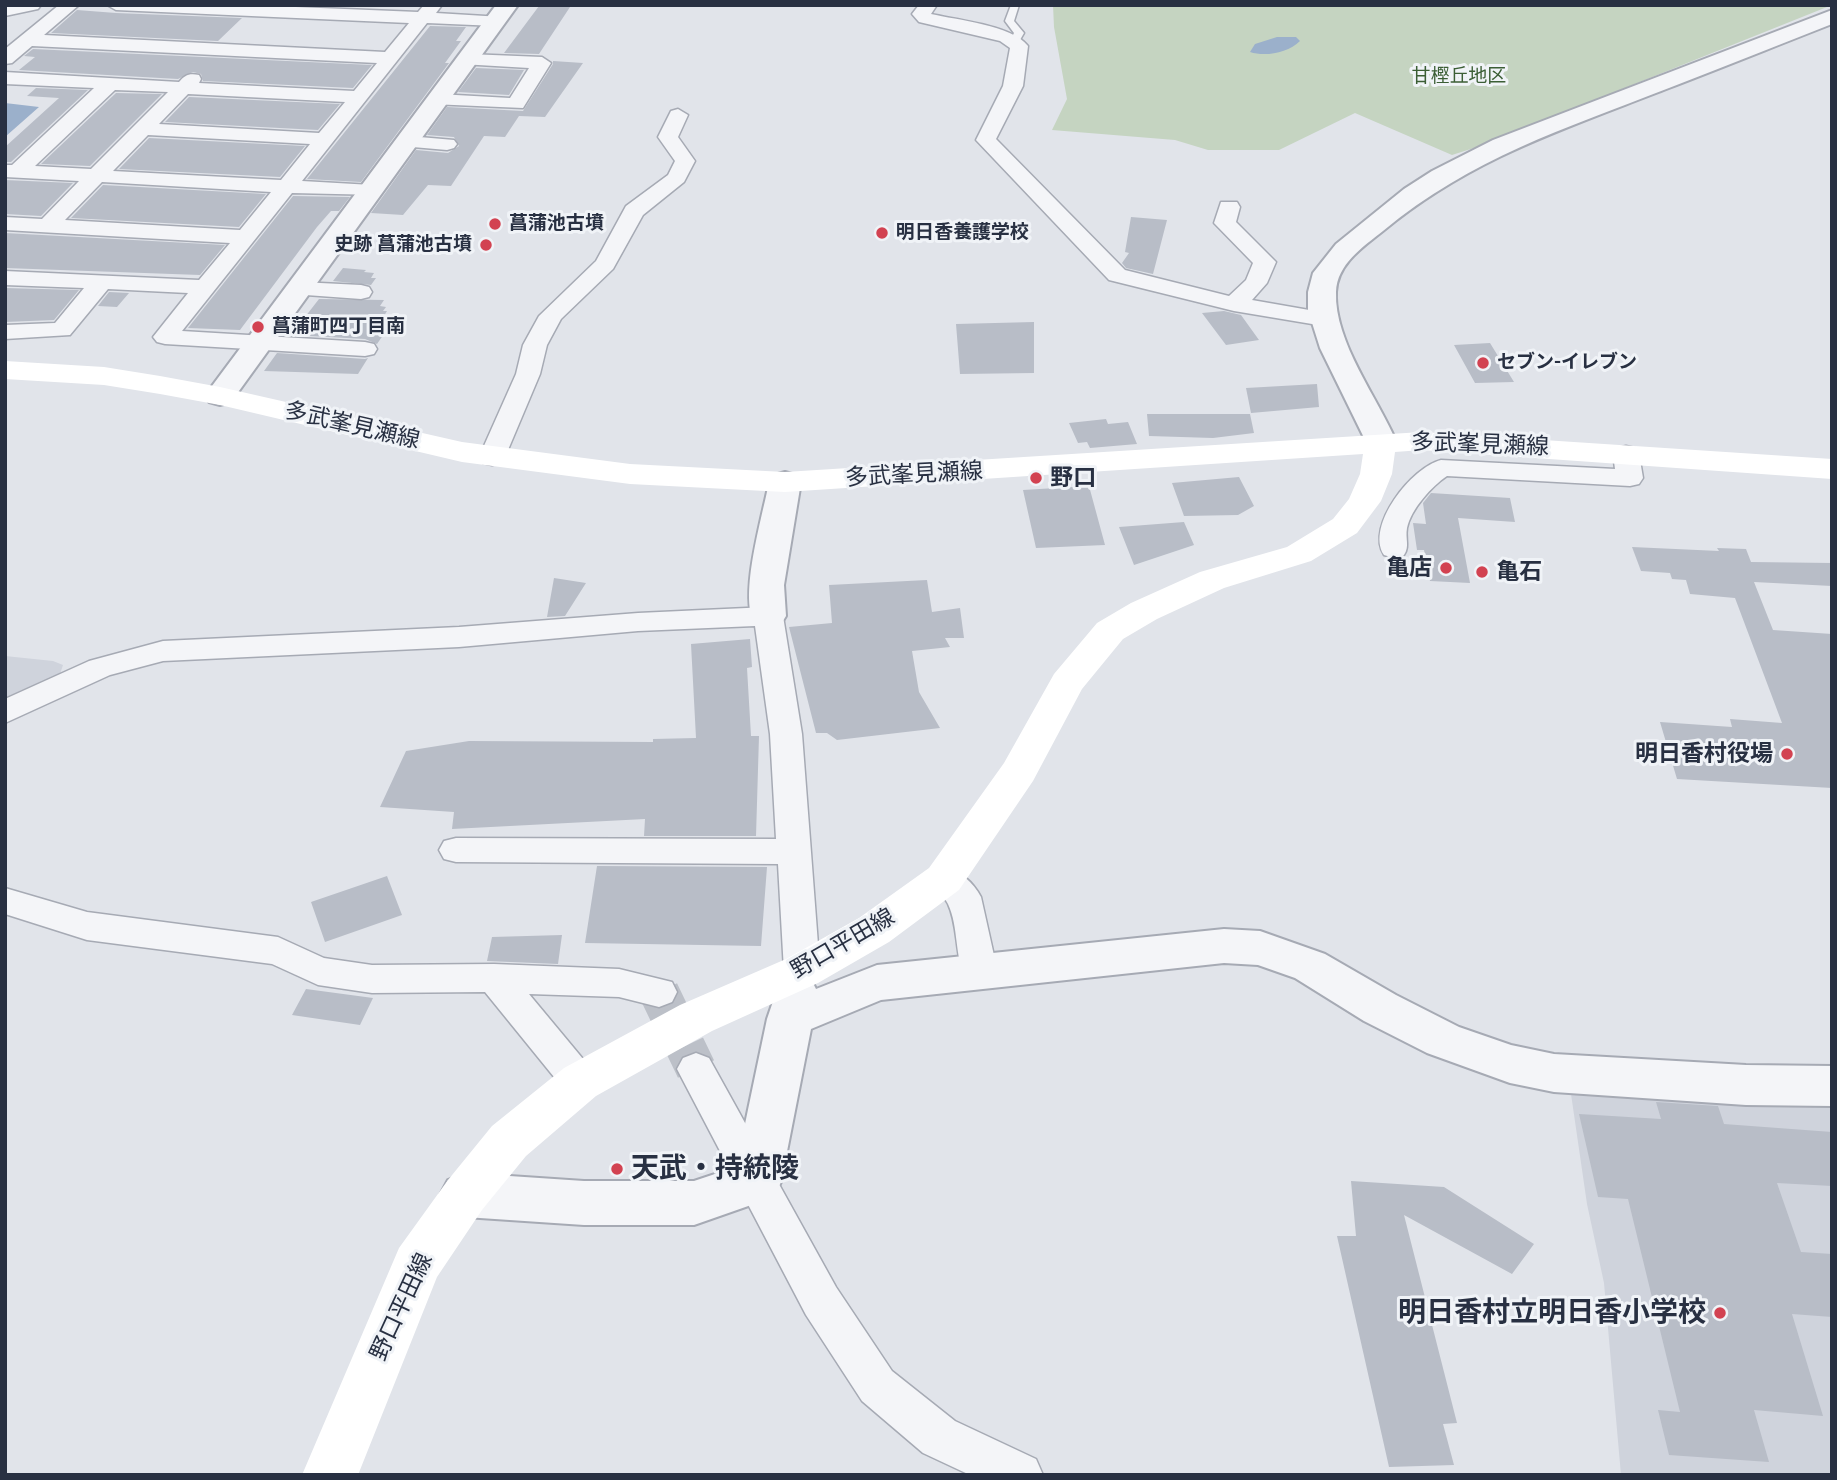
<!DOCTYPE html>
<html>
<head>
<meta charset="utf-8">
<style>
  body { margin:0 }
  #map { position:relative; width:1837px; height:1480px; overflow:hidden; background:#e1e4ea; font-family:Karla,sans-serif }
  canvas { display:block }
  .frame { position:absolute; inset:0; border:7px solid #283042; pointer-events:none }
</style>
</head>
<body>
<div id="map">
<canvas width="1837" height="1480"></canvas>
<div class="frame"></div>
</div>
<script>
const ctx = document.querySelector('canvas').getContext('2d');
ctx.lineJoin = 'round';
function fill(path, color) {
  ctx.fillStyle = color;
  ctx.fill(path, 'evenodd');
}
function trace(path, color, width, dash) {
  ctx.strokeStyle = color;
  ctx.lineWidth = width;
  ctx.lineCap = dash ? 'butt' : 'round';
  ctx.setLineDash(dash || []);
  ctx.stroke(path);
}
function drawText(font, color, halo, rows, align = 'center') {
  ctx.font = font + ' Karla,"Noto Sans JP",sans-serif';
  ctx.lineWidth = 6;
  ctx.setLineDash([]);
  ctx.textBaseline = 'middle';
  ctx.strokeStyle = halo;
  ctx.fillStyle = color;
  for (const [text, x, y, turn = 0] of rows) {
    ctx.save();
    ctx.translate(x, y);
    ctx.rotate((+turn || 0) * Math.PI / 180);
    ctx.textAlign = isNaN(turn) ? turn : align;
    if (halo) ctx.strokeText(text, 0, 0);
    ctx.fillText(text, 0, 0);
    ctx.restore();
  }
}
const built = new Path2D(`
  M5,656L53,661L63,665L60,674L5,706Z
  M1571,1094L1832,1102V1475H1621L1604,1283L1587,1204Z`);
const green = new Path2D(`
  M1053,5H1832L1480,146L1452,155L1355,113L1279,150H1208L1175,140L1052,130L1067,99L1054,27Z`);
const water = new Path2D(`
  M1277,37H1296L1300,41C1288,53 1265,57 1250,52L1255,44Z
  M5,103L39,107L5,137Z`);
const building = new Path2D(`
  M539,6L570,7L539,54L504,53Z
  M77,10L116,13L242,18L218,41L51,33Z
  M430,26L466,27L456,41H461L445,63H449L361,182L307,179Z
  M33,49L372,65L353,88L203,81L201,74L193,72L178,79L19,70L35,57L24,56Z
  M553,61L583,63L545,117L519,116L505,137L484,136L451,186L428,185L403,215L371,213L416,150L448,153L459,146L454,137L427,135L447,107L523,111L553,64Z
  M476,68L524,70L509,95L458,92Z
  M36,88L88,90L11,162H5V147L59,98L27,96Z
  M116,93L162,94L90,166L41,164Z
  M189,97L340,104L318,130L165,122Z
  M149,138L305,146L280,177L119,169Z
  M5,180L73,183L41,216L5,214Z
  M103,185L266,194L239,227L71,218Z
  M293,196L350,197L339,211H331L317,227L240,330L188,328Z
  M1131,217L1167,220L1153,274L1126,268L1122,263L1129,253L1125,252Z
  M5,233L225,245L200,275L5,268Z
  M343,268L366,270L364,272L374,273L371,278H376L371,285L333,281Z
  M5,288L79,290L54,320L5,322Z
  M109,292L129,293L117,307L98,306Z
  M319,299L384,300L380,306L386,307L383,311H387L379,324L390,325L377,344L365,339L291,335Z
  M1224,311L1241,315L1259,340L1226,345L1202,313Z
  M1034,322V373L960,374L956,324Z
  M1490,343L1514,382L1475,383L1454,345Z
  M277,353L365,359L368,358L358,374L264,371Z
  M1317,384L1319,407L1251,413L1246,388Z
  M1147,414H1250L1254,433L1213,438L1149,436Z
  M1106,419L1108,424L1128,422L1137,444L1090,448L1087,442L1078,443L1069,423Z
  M1239,477L1254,506L1238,515L1184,516L1172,483Z
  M1089,486L1105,545L1036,548L1023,490Z
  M1431,493L1510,498L1515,522L1458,518L1470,583L1430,581L1424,550H1417L1413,523L1426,524L1423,503Z
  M1184,522L1194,545L1134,565L1119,527Z
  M1632,547L1719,551L1717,548L1746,549L1751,562L1832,563V586L1754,582L1773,630L1832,634V788L1677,779L1660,722L1732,727L1730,719L1782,723L1735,598L1690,594L1686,580L1672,579L1670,573L1641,571Z
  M554,578L586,583L565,616L547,617Z
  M927,580L932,612L960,608L964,638H945L950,647L912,651L919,692L940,728L837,740L827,733H816L789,627L832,623L829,585Z
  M750,639L752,667L747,668L751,736H759L756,836H644L645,819L452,829L454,812L380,807L406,751L469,741L653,742V739L696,738L691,644Z
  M597,866L767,867L761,946L585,943Z
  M387,876L402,915L325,942L311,902Z
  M562,935L558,964L487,961L492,937Z
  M306,989L373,998L360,1025L292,1015Z
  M1656,1102L1718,1106L1724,1124L1832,1132V1186L1777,1183L1801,1252L1832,1254V1317L1792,1314L1823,1416L1754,1410L1769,1462L1669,1455L1658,1410L1680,1412L1628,1199L1598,1197L1579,1114L1661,1119Z
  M1351,1181L1444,1187L1534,1244L1512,1274L1404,1215L1457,1423L1443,1424L1454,1465L1389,1467L1337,1236H1356Z`);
const minorTunnel = new Path2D(`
  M659,992L696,1069`);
const service = new Path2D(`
  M1011,5H1019L1014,21L1024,33L1017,45L1014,46L1009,43L1014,33L1005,21Z`);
const minor = new Path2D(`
  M41,5L38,9L5,16V6Z
  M59,5H79L44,35L385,52L409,23L116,10L107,5H247L418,12L424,5H442L436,13L502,17L505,21L496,26L427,23L302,181L372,185L379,187L383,191L379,195L292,193L182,331L365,342L374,344L377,349L374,354L365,356L165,344L157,342L153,337L188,293L108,289L70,335L5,339V325L55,323L84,288L5,285V271L199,280L230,243L5,230V217L42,219L79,181L5,177V165H12L94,88L5,84V72L179,82C185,75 189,73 199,75L201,79L199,83L354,91L377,63L32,46L12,63L5,64V49ZM115,90L168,92L91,169L35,166ZM188,94L345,102L319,133L159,124ZM148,135L310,144L281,180L113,171ZM102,182L271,192L240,230L65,220Z
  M919,5H937L931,14C957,20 1012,25 1028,46L1023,86L996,139L1125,270L1229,296L1246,280L1253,263L1214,223L1221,202H1237L1240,207L1236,222L1276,262L1267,283L1252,300L1332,314L1336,319L1332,324L1324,326L1234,311L1109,280L976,140L1003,86L1010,48L1000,41L919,22L912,14Z
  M468,54L542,57L551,63L523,108L431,104L428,100L431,96L438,94L510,98L529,68L461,64L459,60Z
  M678,109L688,115L678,137L695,161L684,182L643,215L613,269L561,319L547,345L540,374L505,457L501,463L492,465L483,463L479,457L516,374L523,345L539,316L596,261L626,206L668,175L675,161L658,137L671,111Z
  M408,136L454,140L457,144L454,148L447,150L401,146L398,142L401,138Z
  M300,282L361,285L369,287L372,292L369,297L361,299L292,294L289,289L292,284Z
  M1626,446L1635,448L1639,454L1643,478L1639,484L1630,486L1447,476C1432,486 1411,509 1407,528C1405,539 1410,546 1404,555L1394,558L1384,555C1365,526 1412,467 1441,460L1615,469L1613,454L1617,448Z
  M768,607L778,609L783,616L802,734L820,971L815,981L802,985L789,981L784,971L778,864L456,862L444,859L439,850L444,841L456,838L776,839L770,734L755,626L638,631L459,647L163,661L110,675L5,723V699L89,661L163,641L459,627L638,613Z
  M944,866C960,871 973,882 981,897L997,969L992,979L979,983L966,979C954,956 959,927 948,904C944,895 932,889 927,879L932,870Z
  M5,888L87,912L278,937L324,958L372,965L494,964L619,969L672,982L677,992L672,1002L659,1007L619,997L529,994L593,1071L599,1082L593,1093L580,1098L567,1093L485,992L372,993L318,985L272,964L87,940L5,914Z
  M696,1053L709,1058L836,1287L892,1371L955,1421L1036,1459L1043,1475H970L923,1453L862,1401L806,1315L677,1069L683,1058Z`);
const tertiary = new Path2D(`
  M496,5H518L231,402L220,405L209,402L205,396L209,390Z
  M1832,10V24C1778,45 1724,67 1669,88C1564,129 1471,158 1383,231C1363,247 1337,264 1336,292C1334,342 1378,398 1397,443L1392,450L1381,452L1370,450L1320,348L1308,310V292L1313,273L1336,244L1404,189L1432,171L1493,140Z
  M785,472L796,475L801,482L784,585L786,616L781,624L768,627L755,624C738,597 763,515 769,482L774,475Z
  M1224,929L1260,931L1325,954L1396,995L1459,1027L1511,1045L1554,1054L1746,1065L1832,1066V1106L1746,1105L1554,1092L1510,1083L1427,1053L1364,1021L1295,978L1258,965L1224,963L881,1000L811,1029L781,1182L774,1197L694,1225H584L465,1217L448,1210L440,1195L448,1180L465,1173L584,1181H694L736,1167L767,1019L780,981L796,976L812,981L816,989L877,965Z`);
const secondary = new Path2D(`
  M5,361L104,367L160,376L220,387L462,442L630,464L785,472L1422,432L1832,459V479L1422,450L1395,452L1392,474L1381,501L1357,533L1311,561L1224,588L1157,619L1123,639L1082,689L1033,781L959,890L889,942L818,983L712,1031L596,1096L526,1156L482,1210L437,1277L358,1475H302L399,1248L448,1180L492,1126L564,1068L680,1005L786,959L859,918L929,868L1004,763L1054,674L1097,623L1131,603L1200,572L1287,547L1333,519L1349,499L1360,474L1363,454L785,492L630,484L462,462L220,405L160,394L104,385L5,379Z`);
const markers = [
  [495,224,7,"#d24251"],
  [882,233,7,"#d24251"],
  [486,245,7,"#d24251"],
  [258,327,7,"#d24251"],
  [1483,363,7,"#d24251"],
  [1036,478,7,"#d24251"],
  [1446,568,7,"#d24251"],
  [1482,572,7,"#d24251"],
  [1787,754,7,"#d24251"],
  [617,1169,7,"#d24251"],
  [1720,1313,7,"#d24251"]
];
const farParknames = [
  ["甘樫丘地区",1459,77]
];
const farPoinames = [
  ["菖蒲池古墳",509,224],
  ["明日香養護学校",896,233],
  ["史跡 菖蒲池古墳",472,245,"right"],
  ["菖蒲町四丁目南",272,327],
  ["セブン-イレブン",1497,363]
];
const streetNames = [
  ["多武峯見瀬線",352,426,13],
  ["多武峯見瀬線",1480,445,2],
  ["多武峯見瀬線",914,475,-3],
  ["野口平田線",843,944,-30],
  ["野口平田線",402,1307,-65]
];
const poiNames = [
  ["野口",1050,478],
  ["亀店",1432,568,"right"],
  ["亀石",1496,572],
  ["明日香村役場",1773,754,"right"]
];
const nearPoinames = [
  ["天武・持統陵",631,1169],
  ["明日香村立明日香小学校",1706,1313,"right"]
];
fill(built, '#cfd3dc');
fill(green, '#c5d4c1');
fill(water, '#9bb0cb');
fill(building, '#b8bdc7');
trace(minorTunnel, '#bcc0c8', 40, [40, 20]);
trace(service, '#a6aab4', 3);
trace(minor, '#a6aab4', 3);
trace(tertiary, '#a6aab4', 4);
fill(service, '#f4f5f8');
fill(minor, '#f4f5f8');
fill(tertiary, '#f4f5f8');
fill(secondary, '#fff');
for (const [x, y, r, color] of markers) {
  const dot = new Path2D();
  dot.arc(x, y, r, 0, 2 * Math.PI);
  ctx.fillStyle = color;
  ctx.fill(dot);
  trace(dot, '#f0f3f7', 2.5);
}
drawText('19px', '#3b5e35', '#f0f3f7', farParknames);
drawText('bold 19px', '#283042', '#f0f3f7', farPoinames, 'left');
drawText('23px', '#283042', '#f0f3f7', streetNames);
drawText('bold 23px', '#283042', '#f0f3f7', poiNames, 'left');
drawText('bold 28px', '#283042', '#f0f3f7', nearPoinames, 'left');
</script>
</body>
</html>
